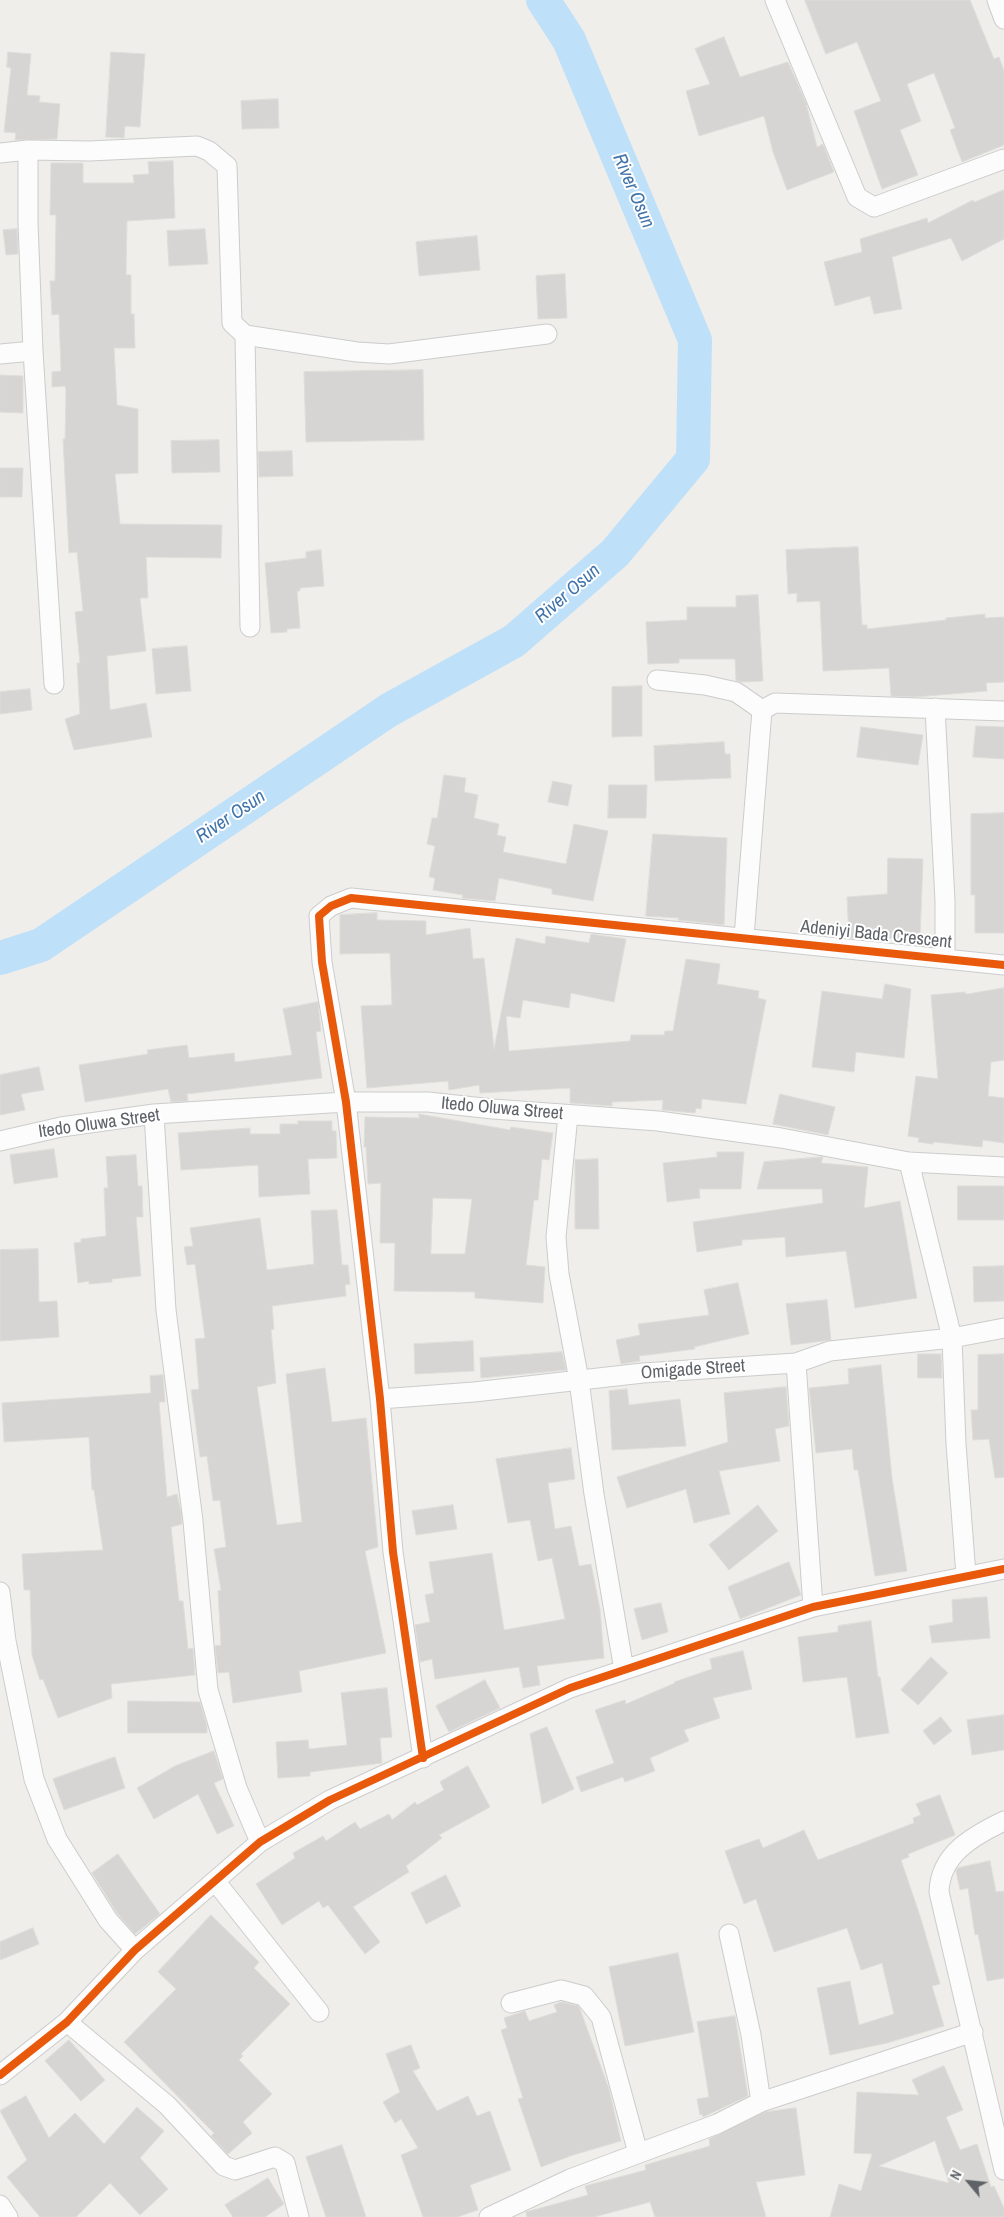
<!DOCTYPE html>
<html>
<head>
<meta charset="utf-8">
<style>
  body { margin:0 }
  #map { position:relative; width:1004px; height:2217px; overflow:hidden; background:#efeeea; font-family:"Archivo Narrow",sans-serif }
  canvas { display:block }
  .north { position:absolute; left:944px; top:2157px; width:50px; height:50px; -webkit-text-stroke:4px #fff; paint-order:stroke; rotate:298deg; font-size:14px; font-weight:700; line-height:20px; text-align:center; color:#5f6368 }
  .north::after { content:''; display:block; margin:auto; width:18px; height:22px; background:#5f6368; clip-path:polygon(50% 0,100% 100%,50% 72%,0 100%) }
</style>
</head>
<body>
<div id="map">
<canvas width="1004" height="2217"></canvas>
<div class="north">N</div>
</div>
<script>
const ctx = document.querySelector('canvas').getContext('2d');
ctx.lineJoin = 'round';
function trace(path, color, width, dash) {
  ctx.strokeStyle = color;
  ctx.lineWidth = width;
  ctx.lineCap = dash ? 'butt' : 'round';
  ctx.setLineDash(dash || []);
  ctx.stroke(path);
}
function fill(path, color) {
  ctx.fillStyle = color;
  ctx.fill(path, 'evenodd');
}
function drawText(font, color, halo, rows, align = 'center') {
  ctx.font = font + ' "Archivo Narrow",sans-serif';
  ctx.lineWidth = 4;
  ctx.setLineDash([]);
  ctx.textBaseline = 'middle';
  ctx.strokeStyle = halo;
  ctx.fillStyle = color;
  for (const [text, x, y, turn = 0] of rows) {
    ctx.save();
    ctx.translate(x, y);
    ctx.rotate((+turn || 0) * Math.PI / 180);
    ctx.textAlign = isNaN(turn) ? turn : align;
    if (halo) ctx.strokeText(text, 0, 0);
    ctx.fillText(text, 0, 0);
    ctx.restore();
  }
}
const river = new Path2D(`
  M0,958L41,945L389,710L514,641L615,553L693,459L695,340L569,40L543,0`);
const building = new Path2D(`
  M805,0H970L994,59L999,57L1004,71V145L962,162L950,130L955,128L934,73L907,84L921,121L900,130L918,175L882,189L854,111L881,101L857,42L826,54Z
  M724,37L740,77L788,62L806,103L817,147L823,144L834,172L787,190L773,152L764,116L699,136L686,91L710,84L695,49Z
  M8,52L31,54L27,95L40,96L39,102L60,104L57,139L15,140L16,133L4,132L11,68L7,67Z
  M111,52L145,54L140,127L125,126L124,138L106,137Z
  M278,99L279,128L242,129L241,101Z
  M173,161L175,218L127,221L126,275H131V314H134L135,348H114L117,405L138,409V473L115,474L120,524L222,525L221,558L146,557L148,598H140L146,651L107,656L110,710L146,703L152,737L74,750L65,719L80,714L77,663H80L75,612L83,611L77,552L69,553L63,439H65L66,391L65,386L52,387V372L61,371L59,314L52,315L50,281H55L56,215H50L51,163H83V183H134L133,175L149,174L148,162Z
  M1004,190V239L962,261L951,238L892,257L902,309L874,314L870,296L835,306L824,262L862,252L860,239L927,218L928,223L973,200L974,202Z
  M17,229L18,254L6,255L3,230Z
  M205,229L208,264L169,266L167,231Z
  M477,236L480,270L419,276L416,242Z
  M565,274L567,318L538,319L536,276Z
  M423,370L424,440L306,442L304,372Z
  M0,375L23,376V413L0,412Z
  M219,440L220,472L172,473L171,441Z
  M292,451L293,476L259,477L258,452Z
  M0,468H23L22,497H0Z
  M858,547L862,625H867V629L946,620V618L985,614V618L1004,617V682L986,683L987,691L915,697L891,696L889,668L823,671L820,601L797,602V593L788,594L786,550Z
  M321,550L324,586L300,588V591H297L300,628L287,629V632L271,633L265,563L306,558V552Z
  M758,595L763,681L742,682L736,681L735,659H679V663L648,664L646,622L687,620V607H736V596Z
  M187,646L191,691L156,694L152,649Z
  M642,686V736L612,737V687Z
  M30,689L32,710L0,714V692Z
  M976,726L1004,727V759L973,757Z
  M861,727L923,735L918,765L857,757Z
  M724,742L725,754H730L731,778L655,781L654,746Z
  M444,775L466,778L464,792L478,795L474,818L499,824L497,835L506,837L503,852L566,864L574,824L608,831L593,901L552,894V889L499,878L495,901L462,898L463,895L433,890L435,878L429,877L435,846L427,844L432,818H437Z
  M553,781L572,785L568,806L548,802Z
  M609,785H647L646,818H608Z
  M1004,813V933H975V895H971V814Z
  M653,834L727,838L724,925L678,920L679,918L646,916Z
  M888,858L923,859L920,939L849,938L847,897L887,894Z
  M377,913V920L426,921V935L470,928L473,959L484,958L494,1049L516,938L545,944L546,936L589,943L591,934L626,939L614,1002L571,993L569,1008L523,1000L520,1018L506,1016L509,1051L630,1041L631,1035H664L665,1031H673L686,959L720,964L717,984L759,991L758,998L766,1000L746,1104L702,1099L701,1109L696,1108L695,1113L662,1110L663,1100L612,1102V1106L570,1103V1088L480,1093L479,1085L449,1090L448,1081L367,1088L361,1006L392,1005L390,953L340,954V915Z
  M885,984L911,989L904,1058L856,1052L854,1072L812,1067L822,991L882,999Z
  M1004,988V1060L991,1062L988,1096L1004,1098V1143L983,1140L982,1147L934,1142L933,1144L918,1142L919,1138L908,1136L916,1076L938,1079L931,995L965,992L966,994Z
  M318,1002L321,1031L316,1032L322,1078L187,1094L188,1101L171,1102L168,1089L85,1102L79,1065L148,1054L147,1050L187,1045L189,1058L234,1053L235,1062L292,1055L283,1009Z
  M39,1067L44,1090L21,1094L25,1110L0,1115V1075Z
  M780,1094L835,1107L828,1135L773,1124Z
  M419,1114L510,1130L511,1127L553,1133L549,1160L542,1159L538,1200H534L526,1265L545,1267L543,1303L475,1298V1292L394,1291L395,1243H380L381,1183L368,1184L366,1147H364L365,1117L419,1118ZM433,1198L472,1199L465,1254H431Z
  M298,1121H332V1131H336L337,1158L308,1159L310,1194L259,1197L258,1165L181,1170L178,1133L250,1128V1134H280V1124H298Z
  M54,1149L58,1177L14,1184L10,1155Z
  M717,1152H744L741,1189H699L700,1198L667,1202L663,1163L717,1157Z
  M136,1155L138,1186H142L143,1217H136L141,1276L112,1279V1282L89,1284V1281L78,1283L74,1243L81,1242V1239L106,1236L104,1188H108L106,1157Z
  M823,1157L821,1163L868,1167L864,1208L900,1201L917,1298L855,1308L846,1251L786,1257L785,1237L742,1240V1245L697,1252L693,1222L823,1203L822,1189H757L764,1162Z
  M598,1159L599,1229H575V1160Z
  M958,1186H1004V1220H958Z
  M337,1210L342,1265H348L350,1284L345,1285L346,1296L272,1306L274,1329L271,1330L276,1383L257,1387L277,1525L302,1522L286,1374L325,1368L332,1422L366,1418L378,1547L365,1551L386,1653L299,1671L302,1692L233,1703L229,1672L218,1673L215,1646L221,1645L218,1591L221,1590L214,1549L226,1547L220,1500L213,1501L207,1456L200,1457L191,1390L199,1389L195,1339L205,1338L195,1264L187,1265L184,1247L193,1246L190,1228L260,1218L267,1270L314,1264L311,1211Z
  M38,1249L39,1302L57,1301L59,1337L0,1341V1250Z
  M1004,1266V1301L974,1302L973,1267Z
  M738,1283L749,1334L694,1347L695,1349L639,1356L640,1361L621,1364L616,1340L640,1335L638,1324L709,1315L704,1290Z
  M827,1300L831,1340L791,1345L786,1304Z
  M473,1341L474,1371L415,1374L414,1344Z
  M562,1352L566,1370L481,1378L480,1358Z
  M918,1354H941L942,1378H918Z
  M1004,1354V1477L995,1478L989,1439L973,1440L971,1410H978V1355Z
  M881,1365L892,1478L907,1571L875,1576L858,1470H854L852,1449L816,1453L809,1388L849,1384L848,1369Z
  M163,1375L165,1402H159L167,1497L177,1494L181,1512L182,1524L171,1527L179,1601H183L188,1649L193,1648L195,1675L111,1684L112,1698L58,1718L43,1679L40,1680L32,1655L30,1590H24L22,1554L103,1550L94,1490H92L89,1437L4,1442L2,1403L151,1393L150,1376Z
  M786,1387L789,1426L775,1429L780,1461L719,1471L730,1514L694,1523L686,1489L627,1508L617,1477L728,1442L724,1393Z
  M627,1389L629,1405L680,1399L686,1446L612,1450L609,1391Z
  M571,1448L575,1479L548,1483L555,1529L571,1526L579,1566L591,1564L600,1609L604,1658L537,1666L540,1685L523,1688L519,1667L435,1679L432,1659L420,1662L415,1625L430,1622L425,1595L434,1593L429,1562L492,1553L504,1630L565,1619L552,1558L538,1561L530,1520L508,1523L496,1459Z
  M453,1505L457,1529L416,1535L412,1511Z
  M758,1505L778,1531L729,1570L709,1545Z
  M789,1562L801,1595L740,1619L728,1587Z
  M987,1597L990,1638L932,1643L929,1626L953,1622L952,1600Z
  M661,1603L668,1632L642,1640L634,1609Z
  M871,1621L878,1677H880L889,1733L856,1738L847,1677L803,1682L798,1637L838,1632V1626Z
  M743,1651L752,1689L713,1698L720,1718L684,1730L689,1741L650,1758L655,1771L625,1782L623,1777L581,1792L576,1777L614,1763L595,1710L625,1700L626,1704L675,1683L674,1682L712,1669L710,1659Z
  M931,1657L948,1673L918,1705L901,1690Z
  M485,1680L500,1708L449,1732L436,1706Z
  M387,1688L392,1737L380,1738L382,1763L310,1772V1776L278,1778L276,1742L308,1740L309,1749L347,1745L341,1693Z
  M128,1701L200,1702L207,1726V1733H128Z
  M1004,1715V1750L972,1755L967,1720Z
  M941,1717L952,1731L934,1745L923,1731Z
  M547,1727L574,1789L542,1804L530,1734Z
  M214,1751L223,1779L214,1783L234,1826L217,1834L198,1794L154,1819L137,1788L175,1766Z
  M115,1757L125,1788L64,1810L53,1779Z
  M468,1766L490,1807L439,1835L442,1838L406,1866L409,1872L353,1907L380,1942L365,1954L328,1905L323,1908L319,1901L282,1925L256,1884L295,1858L293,1853L323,1836L326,1841L355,1822L360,1829L389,1814L392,1820L415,1802L417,1805L444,1790L440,1782Z
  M940,1795L955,1835L908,1854L909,1857L901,1860L920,1916L940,1984L932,1986L944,2026L887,2043L830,2055L817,1988L850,1981L859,2025L894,2014L882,1963L861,1970L847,1928L774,1952L756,1899L744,1904L725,1851L759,1839L763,1848L804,1830L818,1860L914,1823L913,1818L921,1815L916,1804Z
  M118,1854L160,1914L135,1934L117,1913L92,1873Z
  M990,1861L996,1892L1004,1891V1978L987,1981L978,1934L975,1935L968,1888L960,1890L956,1871L958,1868Z
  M446,1875L461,1906L426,1924L411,1893Z
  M211,1915L259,1962L254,1968L290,2004L241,2054L243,2056L239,2060L272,2094L243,2122L252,2133L228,2154L211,2136L214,2133L124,2042L176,1989L158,1972Z
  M33,1928L39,1944L0,1960V1942Z
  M678,1953L694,2032L625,2046L609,1967Z
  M562,2002L578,2006L580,2009L609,2089L621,2141L573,2155L541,2167L518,2099L523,2098L501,2030L507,2028L504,2018L525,2011L529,2021L557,2012L554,2005Z
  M735,2016L748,2096L703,2117L702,2114L700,2115L697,2099L709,2097L697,2022Z
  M69,2040L105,2080L81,2101L45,2061Z
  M411,2045L420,2068L413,2071L437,2111L468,2096L477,2116L490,2111L511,2170L470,2185L478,2210L457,2217H423L401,2155L418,2148L401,2119L395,2123L383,2102L400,2092L386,2054Z
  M944,2066L963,2110L946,2117L960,2150L977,2144L991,2187L994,2186L1004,2208V2217H830L839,2184L861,2191L872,2154L854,2153L857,2092L919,2095L912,2080ZM935,2141L949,2183L879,2166Z
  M26,2096L49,2138L75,2113L104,2144L137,2107L164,2131L140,2158L168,2189L140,2215L110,2183L76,2217H40L7,2177L27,2160L0,2111Z
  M796,2108L805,2175L756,2182L766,2217H655L650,2202L594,2217H527L526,2212L588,2195L585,2186L646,2170L645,2165L710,2146L709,2139L765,2112Z
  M342,2145L366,2217H326L306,2157Z
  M268,2178L284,2204L265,2217H233L225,2205Z`);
const street = new Path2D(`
  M775,0L857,197L874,207L1004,159
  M997,0L1004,19
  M0,153L28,150L89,151L197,146L209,151L227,166L232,323L245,335L357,352L389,354L547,334
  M245,335L250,627
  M33,351L54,684
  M0,354L33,351L28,223V150
  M657,680L705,685L736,692L762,710
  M935,708L945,901V958
  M744,937L762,710L775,703L1004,711
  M154,1114L166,1310L193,1521L208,1690L237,1788L260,1842
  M568,1115L556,1237L559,1274L579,1380L594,1494L624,1670
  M0,1141L61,1127L154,1114L346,1102H428L493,1109L658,1121L781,1138L909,1162L1004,1167
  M909,1162L952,1338L956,1444L966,1575
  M796,1363L813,1607
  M380,1399L474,1392L643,1373L796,1363L830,1351L952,1338L1004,1328
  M0,1592L6,1641L34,1779L57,1839L108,1920L135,1950
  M423,1758L393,1552L380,1399L346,1102L322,962L319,916L331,906L351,898L1004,965
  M1004,1821C973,1836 940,1854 939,1892L1004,2170
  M215,1881L319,2012
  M729,1934L751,2035L761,2102
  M511,2003L561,1990L584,1996L601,2017L638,2153
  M67,2022L167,2105L224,2166L235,2170L275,2157L285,2163L299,2217
  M0,2075L67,2022L135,1950L260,1842L330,1800L570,1688L813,1607L1004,1569
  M0,2205L8,2217
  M489,2217L570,2179L717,2124L761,2102L973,2032`);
const cycleway = new Path2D(`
  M423,1758L393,1552L380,1399L346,1102L322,962L319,916L331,906L351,898L1004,965
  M0,2075L67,2022L135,1950L260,1842L330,1800L570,1688L813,1607L1004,1569`);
const streetNames = [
  ["Adeniyi Bada Crescent",876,935,6],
  ["Itedo Oluwa Street",502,1109,5],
  ["Itedo Oluwa Street",99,1124,-8],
  ["Omigade Street",693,1370,-4]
];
const waterNames = [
  ["River Osun",633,191,67],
  ["River Osun",568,594,-41],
  ["River Osun",231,817,-34]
];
trace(river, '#bfe0f9', 34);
fill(building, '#d6d5d3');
trace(building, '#deddd9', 1);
trace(street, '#cbcccc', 21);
trace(street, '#fdfcfc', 19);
trace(cycleway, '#e8590c', 8);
drawText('18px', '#5f6368', '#fff', streetNames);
drawText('italic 19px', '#4174aa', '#fff', waterNames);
</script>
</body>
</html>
